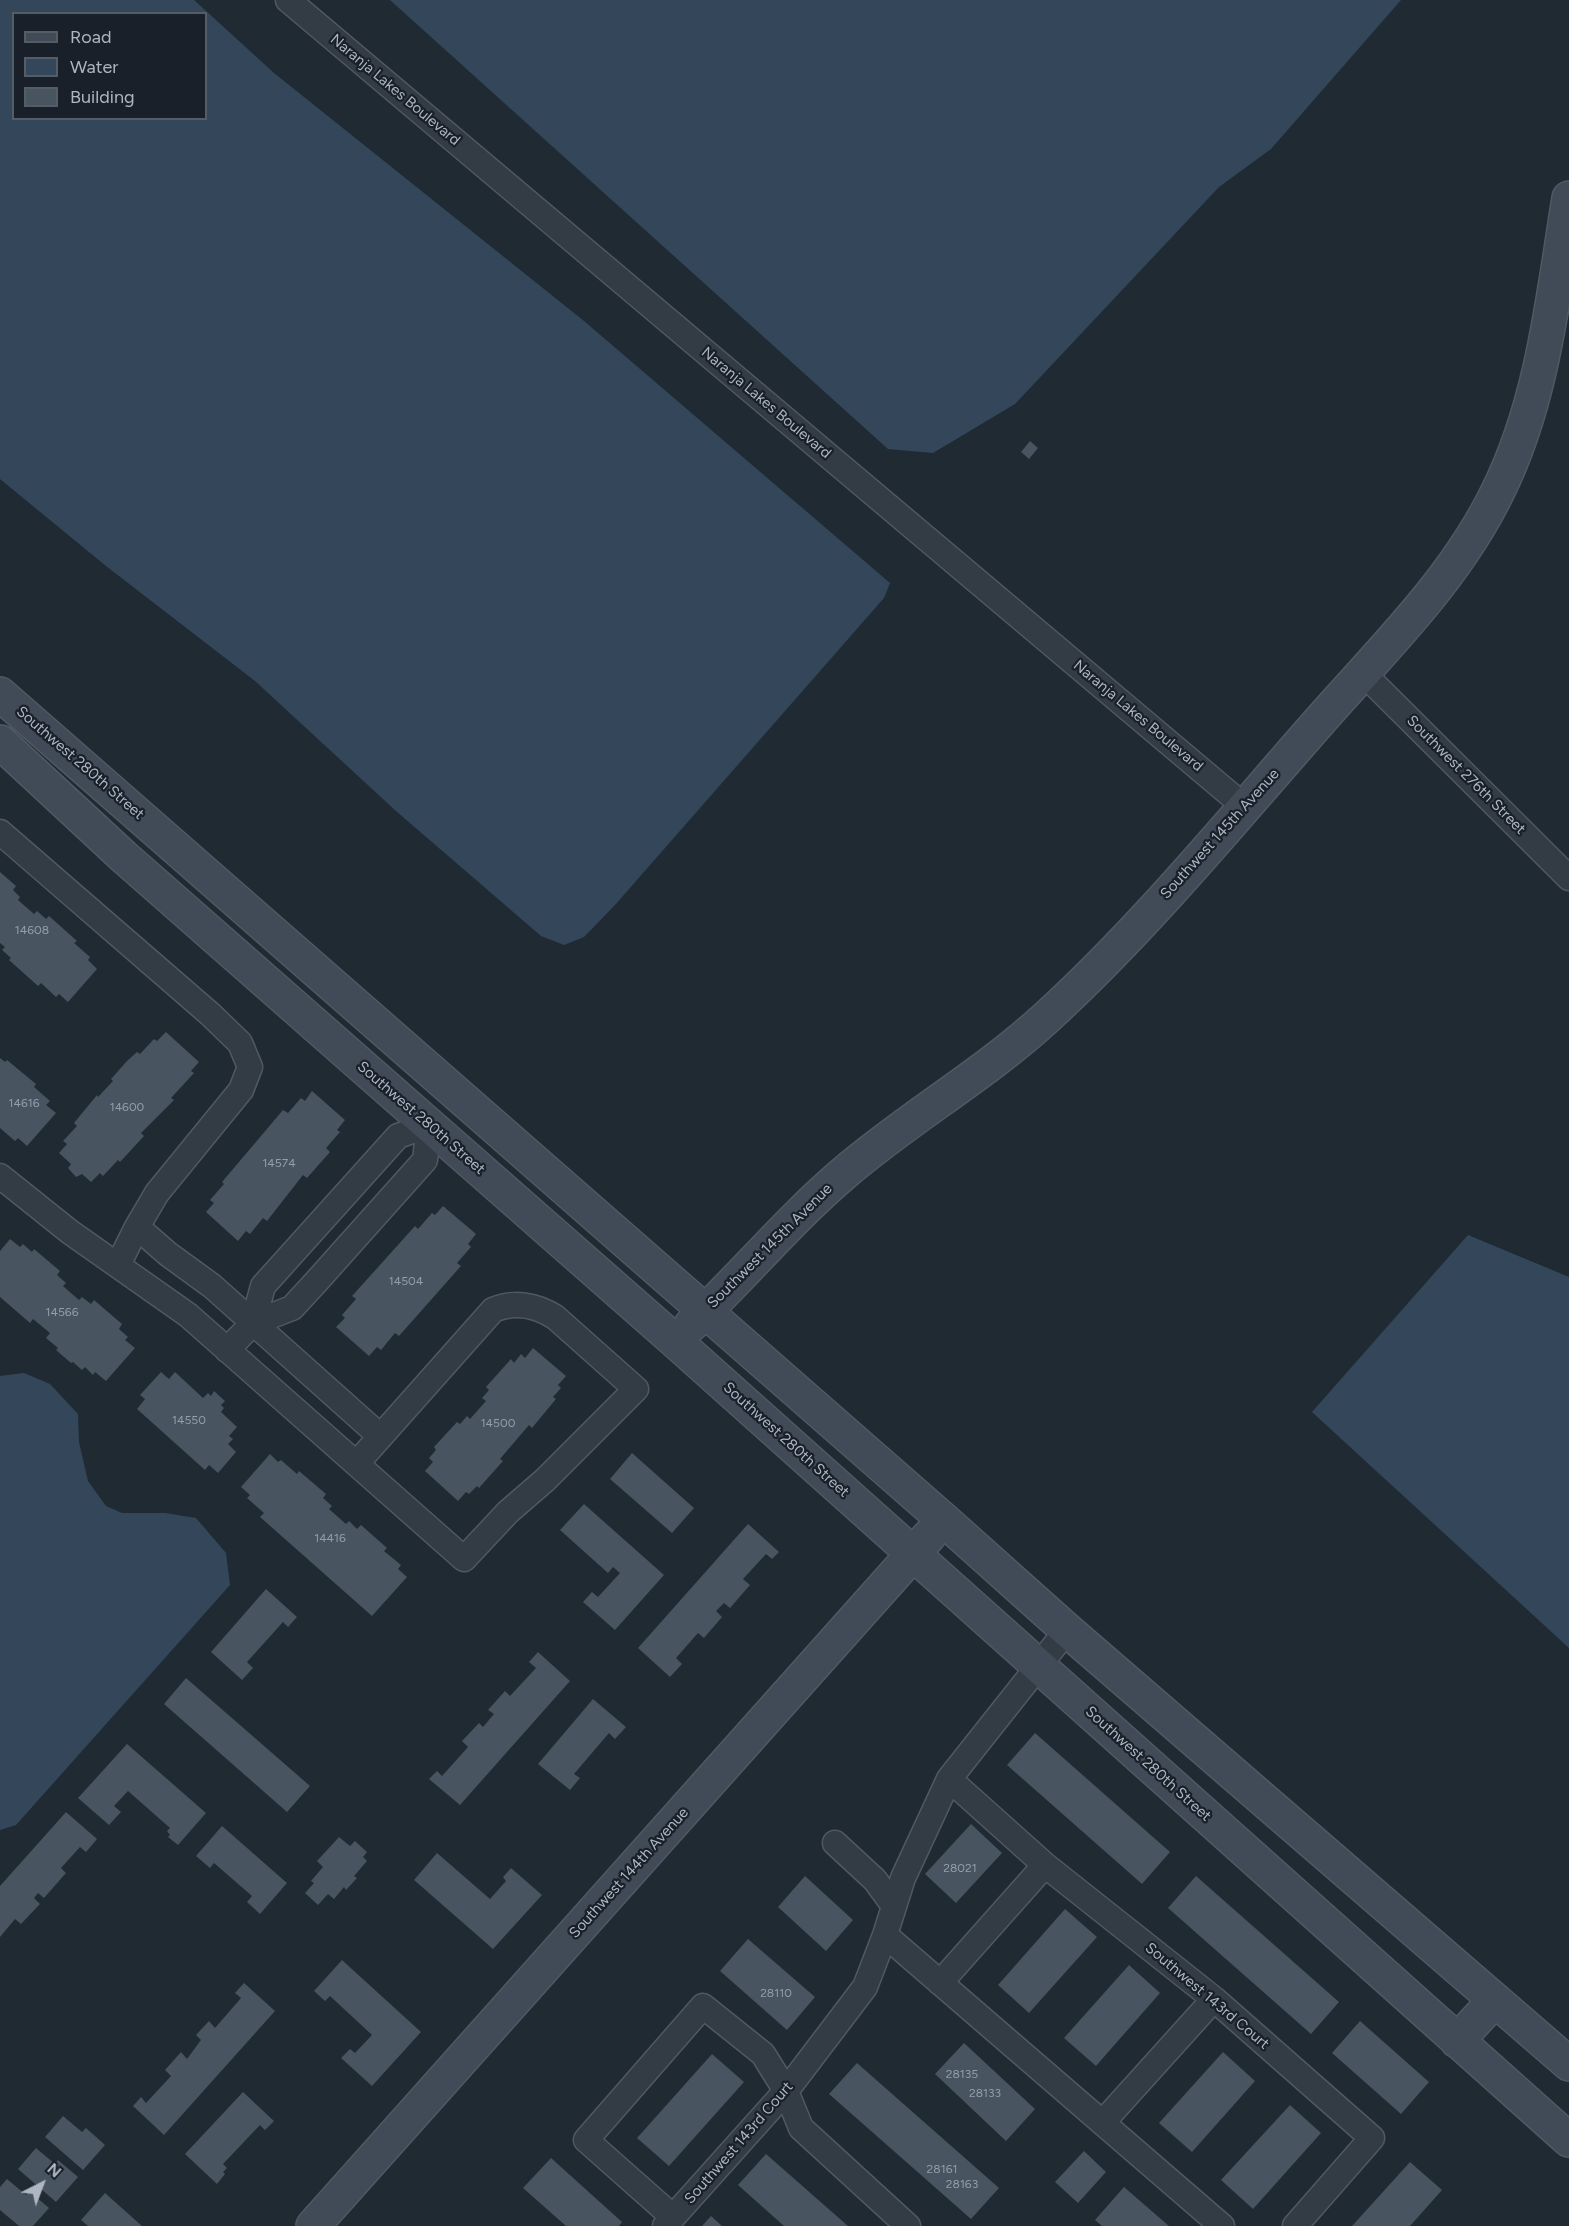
<!DOCTYPE html>
<html>
<head>
<meta charset="utf-8">
<style>
  body { margin:0 }
  #map { position:relative; width:1569px; height:2226px; overflow:hidden; background:#202a33; font-family:Figtree,sans-serif }
  canvas { display:block }
  .legend { position:absolute; left:12px; top:12px; width:195px; height:108px; box-sizing:border-box; background:#192029; border:2px solid #545c66; margin:0; padding:8px 10px; list-style:none; font-size:18px; color:#adb6c2 }
  .legend li { display:flex; align-items:center; gap:12px; height:30px }
  .legend b { width:30px; border:2px solid #545c66 }
  .north { position:absolute; left:12px; top:2154px; width:60px; height:60px; -webkit-text-stroke:4px #192029; paint-order:stroke; rotate:42deg; font-size:16px; font-weight:700; line-height:24px; text-align:center; color:#adb6c2 }
  .north::after { content:''; display:block; margin:auto; width:21px; height:27px; background:#adb6c2; clip-path:polygon(50% 0,100% 100%,50% 72%,0 100%) }
</style>
</head>
<body>
<div id="map">
<canvas width="1569" height="2226"></canvas>
<ul class="legend">
<li><b style="height:8px;background:#414b57"></b>Road</li>
<li><b style="height:16px;background:#34475a"></b>Water</li>
<li><b style="height:16px;background:#485460"></b>Building</li>
</ul>
<div class="north">N</div>
</div>
<script>
const ctx = document.querySelector('canvas').getContext('2d');
ctx.lineJoin = 'round';
function fill(path, color) {
  ctx.fillStyle = color;
  ctx.fill(path, 'evenodd');
}
function trace(path, color, width, dash) {
  ctx.strokeStyle = color;
  ctx.lineWidth = width;
  ctx.lineCap = dash ? 'butt' : 'round';
  ctx.setLineDash(dash || []);
  ctx.stroke(path);
}
function drawText(font, color, halo, rows, align = 'center') {
  ctx.font = font + ' Figtree,sans-serif';
  ctx.lineWidth = 4.5;
  ctx.setLineDash([]);
  ctx.textBaseline = 'middle';
  ctx.strokeStyle = halo;
  ctx.fillStyle = color;
  for (const [text, x, y, turn = 0] of rows) {
    ctx.save();
    ctx.translate(x, y);
    ctx.rotate((+turn || 0) * Math.PI / 180);
    ctx.textAlign = isNaN(turn) ? turn : align;
    if (halo) ctx.strokeText(text, 0, 0);
    ctx.fillText(text, 0, 0);
    ctx.restore();
  }
}
const water = new Path2D(`
  M0,0H194L274,73L584,321L890,583L884,598L615,905L584,937L564,945L541,936L396,811L255,681L106,566L0,479ZM14,14H206V118H14Z
  M390,0H1401L1271,149L1219,187L1015,404L933,453L888,449Z
  M1468,1235L1569,1277V1648L1312,1412Z
  M24,1373L50,1384L78,1414L79,1442L88,1481L106,1506L122,1513H165L196,1518L226,1553L230,1585L16,1825L0,1830V1376Z`);
const building = new Path2D(`
  M1030,441L1038,448L1029,459L1021,452Z
  M0,872L16,886L13,890L20,897L18,900L34,914L37,911L46,919L49,916L77,941L74,943L90,957L88,960L97,969L68,1002L59,994L56,997L41,983L38,986L9,960L11,958L2,950L5,947L0,943Z
  M166,1032L199,1062L191,1071L194,1073L171,1098L174,1100L141,1133L144,1136L120,1162L118,1160L103,1176L100,1173L91,1182L82,1174L76,1177L68,1168L71,1164L59,1153L67,1144L63,1141L77,1126L74,1123L97,1095L98,1097L113,1081L111,1079L127,1061L137,1052L140,1054L154,1039L157,1041Z
  M0,1058L5,1062L7,1060L36,1084L34,1087L50,1101L46,1105L56,1113L27,1146L18,1138L15,1141L0,1128Z
  M312,1091L345,1120L337,1130L340,1132L326,1148L330,1152L307,1178L303,1175L267,1221L263,1218L250,1234L246,1231L238,1241L206,1212L214,1203L210,1200L224,1184L222,1182L283,1110L288,1113L301,1098L305,1101Z
  M443,1206L476,1234L468,1244L471,1247L457,1263L461,1266L399,1336L395,1333L381,1350L377,1347L369,1356L336,1327L345,1318L342,1315L356,1299L352,1296L415,1226L418,1229L432,1213L435,1215Z
  M10,1239L20,1247L23,1244L32,1252L34,1249L60,1271L57,1275L66,1283L63,1286L79,1300L82,1297L91,1304L94,1300L122,1324L119,1329L128,1337L125,1340L135,1348L106,1381L95,1372L93,1375L85,1367L82,1370L73,1362L71,1363L56,1350L58,1348L46,1338L50,1333L33,1319L30,1323L0,1297V1251Z
  M533,1348L566,1376L558,1385L561,1388L553,1397L556,1399L532,1428L529,1425L500,1459L503,1461L479,1488L477,1486L469,1494L466,1492L458,1501L425,1471L433,1462L429,1458L436,1450L434,1447L457,1422L460,1424L467,1416L470,1419L486,1401L482,1398L489,1390L486,1387L511,1359L514,1363L521,1354L525,1358Z
  M161,1372L169,1379L175,1372L203,1398L208,1393L211,1396L214,1391L225,1401L221,1405L224,1408L221,1412L237,1427L229,1436L233,1439L228,1444L236,1452L218,1473L209,1465L205,1470L137,1409L145,1399L140,1395Z
  M632,1453L694,1508L672,1533L610,1479Z
  M270,1454L278,1462L281,1460L297,1474L299,1471L326,1494L323,1498L332,1506L329,1509L346,1524L349,1521L357,1529L361,1525L387,1548L384,1551L401,1565L398,1569L407,1577L372,1616L260,1517L264,1513L247,1498L250,1495L241,1487Z
  M584,1504L664,1575L615,1630L583,1602L592,1592L598,1597L620,1573L613,1567L608,1573L560,1530Z
  M748,1524L779,1552L772,1559L766,1554L743,1579L750,1585L730,1608L724,1603L716,1611L722,1617L704,1638L698,1633L676,1658L682,1664L670,1677L638,1648Z
  M266,1589L297,1617L288,1627L283,1622L247,1662L253,1668L242,1680L211,1652Z
  M538,1652L570,1681L460,1805L429,1779L437,1771L442,1776L468,1747L462,1741L479,1723L483,1727L494,1714L488,1710L505,1691L510,1696L536,1668L529,1662Z
  M186,1678L310,1786L287,1812L164,1704Z
  M593,1699L626,1727L615,1739L609,1733L574,1774L580,1778L570,1790L538,1764Z
  M1035,1733L1170,1852L1142,1884L1007,1765Z
  M127,1744L206,1813L178,1845L168,1837L170,1835L167,1831L170,1828L128,1791L114,1806L121,1812L109,1825L78,1798Z
  M66,1812L97,1839L86,1852L80,1847L61,1868L66,1873L44,1898L38,1893L34,1898L40,1904L21,1924L15,1919L0,1937V1886Z
  M971,1824L1002,1853L956,1903L925,1874Z
  M222,1826L287,1883L260,1914L247,1902L252,1896L214,1863L210,1868L196,1856Z
  M339,1837L350,1846L355,1841L367,1852L363,1857L367,1861L354,1876L357,1878L346,1890L344,1887L334,1899L328,1894L318,1905L305,1893L314,1883L311,1881L323,1867L317,1861Z
  M437,1853L490,1899L506,1881L503,1877L511,1868L542,1895L493,1949L414,1880Z
  M805,1876L853,1920L826,1951L778,1907Z
  M1196,1876L1339,2002L1311,2034L1168,1908Z
  M1065,1909L1097,1937L1029,2013L998,1985Z
  M748,1939L815,1997L787,2030L720,1971Z
  M342,1960L421,2032L372,2086L341,2058L350,2049L355,2053L372,2035L330,1996L325,2001L314,1991Z
  M1129,1965L1160,1993L1096,2066L1064,2038Z
  M244,1983L275,2011L164,2135L133,2106L141,2097L146,2103L171,2076L165,2070L181,2052L187,2059L201,2040L196,2035L209,2021L215,2028L241,1998L235,1993Z
  M1360,2021L1429,2082L1401,2114L1332,2053Z
  M964,2043L1035,2109L1006,2141L935,2074Z
  M1223,2052L1255,2081L1192,2152L1159,2123Z
  M712,2054L744,2082L669,2166L637,2138Z
  M857,2063L999,2188L971,2219L829,2094Z
  M243,2092L274,2121L265,2130L260,2125L223,2164L227,2168L223,2172L225,2174L217,2184L185,2154Z
  M1290,2105L1321,2133L1253,2209L1221,2180Z
  M63,2116L82,2132L86,2128L105,2145L83,2170L45,2137Z
  M36,2148L55,2164L58,2160L78,2177L56,2202L18,2169Z
  M1084,2151L1106,2172L1078,2203L1055,2182Z
  M766,2154L848,2226H784L738,2185Z
  M551,2158L622,2222L619,2226H566L523,2188Z
  M1410,2162L1442,2190L1410,2226H1352Z
  M7,2179L26,2195L29,2191L49,2208L33,2226H19L0,2210V2187Z
  M1124,2187L1169,2226H1102L1095,2220Z
  M105,2193L142,2226H88L81,2220Z
  M711,2216L722,2226H702Z`);
const street = new Path2D(`
  M288,0L1245,807
  M1363,673L1569,878
  M0,832L210,1014L240,1043L250,1067L241,1090L157,1193L137,1227L118,1265
  M0,1176L70,1232L188,1315L464,1559L508,1512L545,1480L636,1389L555,1317C536,1305 514,1301 493,1310L357,1463
  M137,1227L168,1254L212,1286L380,1436
  M227,1350L253,1323L292,1308L316,1282L425,1160L429,1125L398,1136L263,1286L253,1323
  M949,1779L1045,1865L1214,1999L1372,2138L1295,2226
  M835,1843L875,1880L894,1906
  M885,1935L1222,2226
  M940,1983L1045,1865
  M1103,2122L1214,1999
  M673,2217L586,2140L703,2006L763,2054L786,2091L801,2128L908,2226
  M665,2226L786,2091L865,1987L885,1935L903,1878L949,1779L1067,1630`);
const secondary = new Path2D(`
  M0,694L944,1520L1067,1630L1569,2064
  M0,742L124,857L675,1341L1569,2140
  M691,1325C743,1276 788,1221 843,1174C908,1118 984,1075 1047,1017C1145,927 1230,823 1318,723C1382,650 1455,580 1498,491C1543,400 1553,297 1569,198
  M1457,2041L1495,2000
  M313,2226L929,1536`);
const numberNames = [
  ["14608",32,930],
  ["14616",24,1103],
  ["14600",127,1107],
  ["14574",279,1163],
  ["14504",406,1281],
  ["14566",62,1312],
  ["14550",189,1420],
  ["14500",498,1423],
  ["14416",330,1538],
  ["28021",960,1868],
  ["28110",776,1993],
  ["28135",962,2074],
  ["28133",985,2093],
  ["28161",942,2169],
  ["28163",962,2184]
];
const streetNames = [
  ["Naranja Lakes Boulevard",395,90,40],
  ["Naranja Lakes Boulevard",766,403,40],
  ["Naranja Lakes Boulevard",1138,716,40],
  ["Southwest 280th Street",80,763,41],
  ["Southwest 276th Street",1466,775,45],
  ["Southwest 145th Avenue",1220,834,-48],
  ["Southwest 280th Street",421,1118,41],
  ["Southwest 145th Avenue",770,1246,-45],
  ["Southwest 280th Street",786,1440,42],
  ["Southwest 280th Street",1148,1764,42],
  ["Southwest 144th Avenue",629,1873,-48],
  ["Southwest 143rd Court",1207,1996,40],
  ["Southwest 143rd Court",739,2143,-49]
];
fill(water, '#34475a');
fill(building, '#485460');
trace(street, '#505963', 27);
trace(secondary, '#505963', 36);
trace(street, '#333b44', 24);
trace(secondary, '#414b57', 33);
drawText('12px', '#949eaa', null, numberNames);
drawText('15px', '#adb6c2', '#192029', streetNames);
</script>
</body>
</html>
